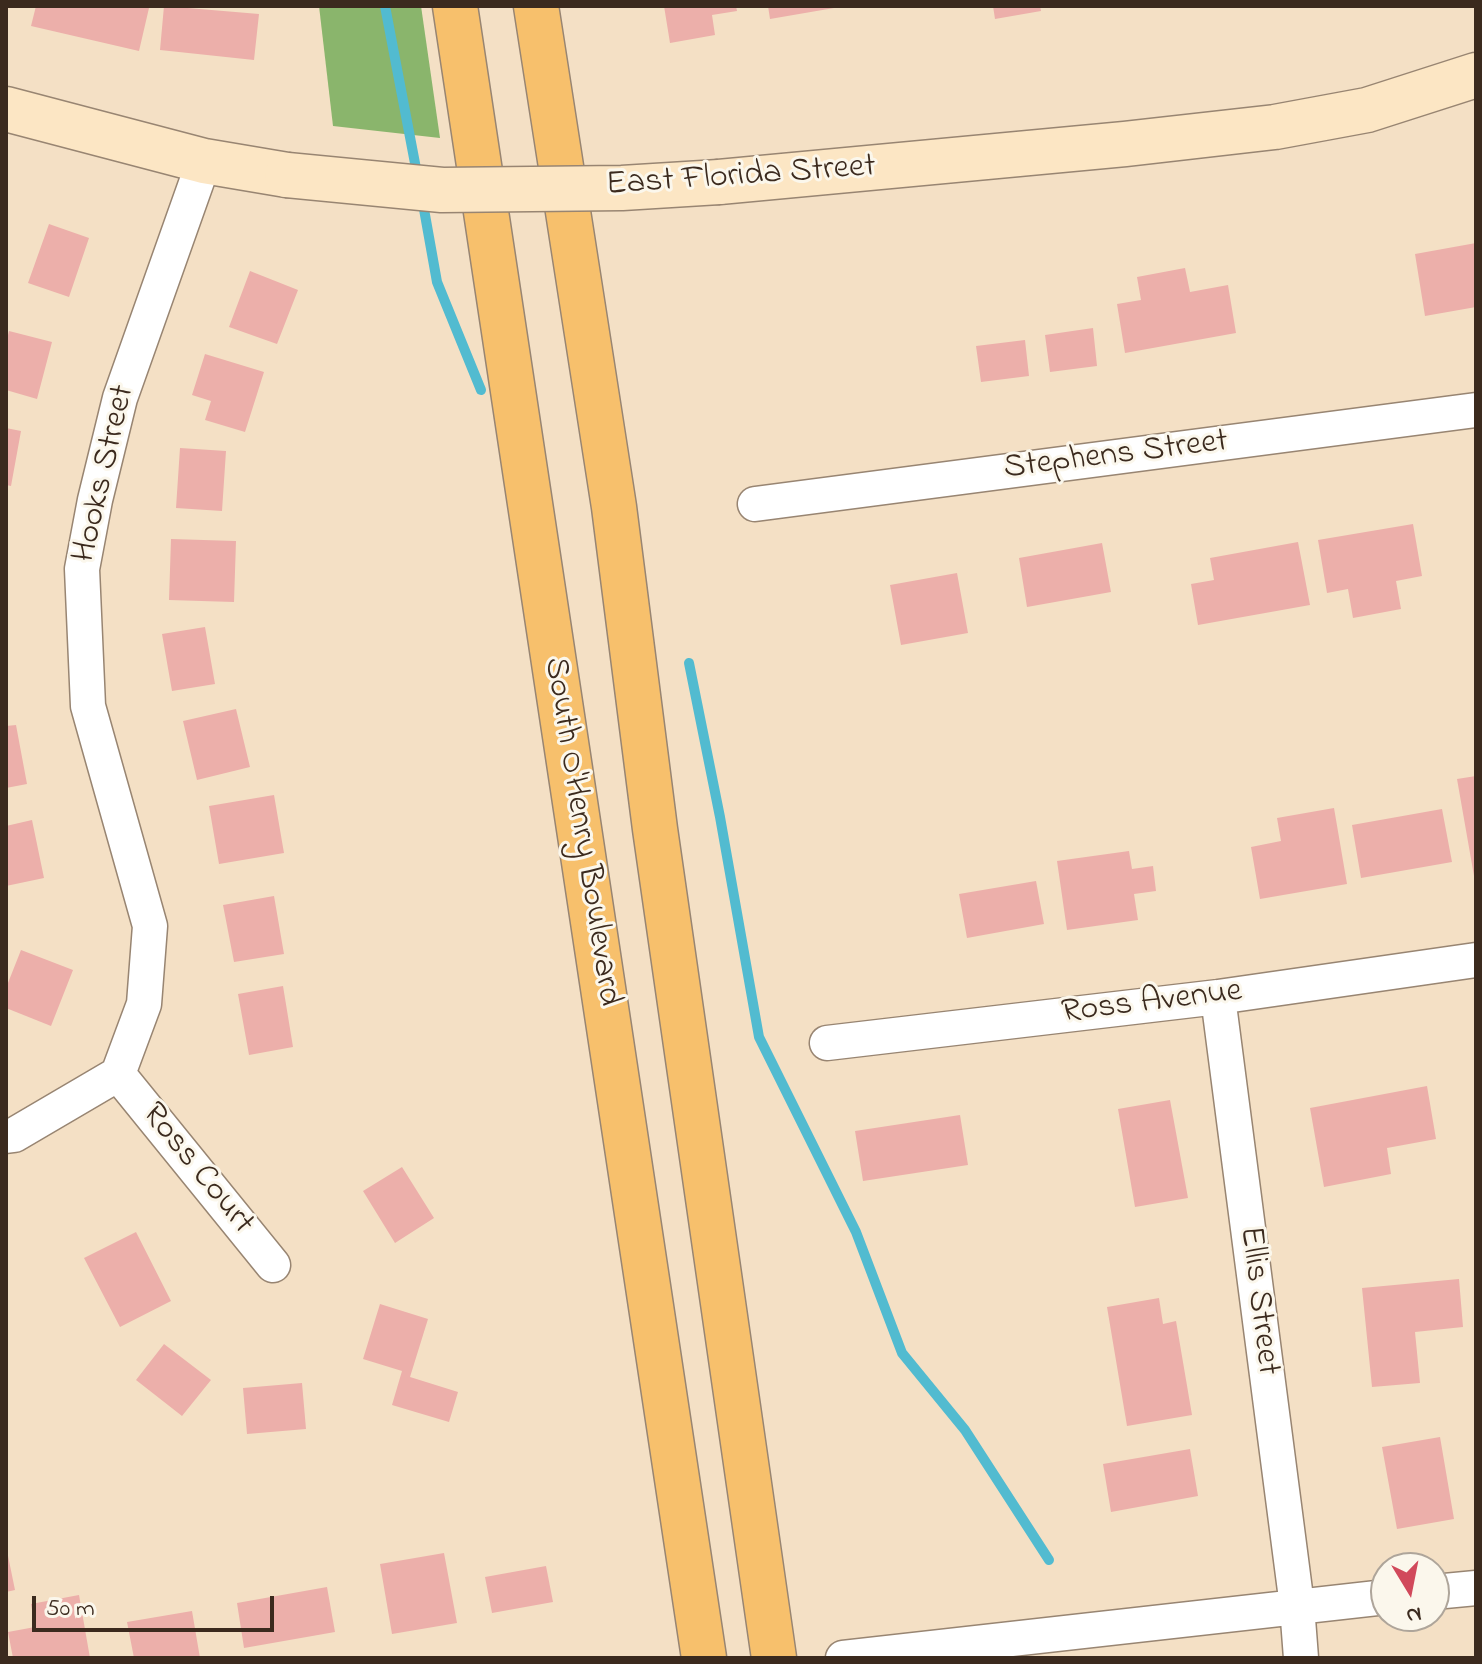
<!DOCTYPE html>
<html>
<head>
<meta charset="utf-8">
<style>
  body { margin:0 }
  #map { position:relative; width:1482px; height:1664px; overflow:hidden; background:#f4e0c5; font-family:"Indie Flower",sans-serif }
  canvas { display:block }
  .frame { position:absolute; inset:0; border:8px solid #3b2a1e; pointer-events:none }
  .north { position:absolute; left:1370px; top:1552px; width:80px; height:80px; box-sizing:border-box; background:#fbf7ec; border:2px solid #aea59a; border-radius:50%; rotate:170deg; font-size:22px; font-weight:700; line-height:32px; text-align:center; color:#3b2a1e }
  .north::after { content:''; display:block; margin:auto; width:28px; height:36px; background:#d1495b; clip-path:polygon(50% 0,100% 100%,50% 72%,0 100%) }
  .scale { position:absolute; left:32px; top:1596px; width:242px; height:36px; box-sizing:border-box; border:4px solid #3b2a1e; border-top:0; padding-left:10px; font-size:24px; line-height:28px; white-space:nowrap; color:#3b2a1e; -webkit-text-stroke:6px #fbf7ec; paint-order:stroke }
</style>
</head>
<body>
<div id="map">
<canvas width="1482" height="1664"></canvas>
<div class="frame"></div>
<div class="north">N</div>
<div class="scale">50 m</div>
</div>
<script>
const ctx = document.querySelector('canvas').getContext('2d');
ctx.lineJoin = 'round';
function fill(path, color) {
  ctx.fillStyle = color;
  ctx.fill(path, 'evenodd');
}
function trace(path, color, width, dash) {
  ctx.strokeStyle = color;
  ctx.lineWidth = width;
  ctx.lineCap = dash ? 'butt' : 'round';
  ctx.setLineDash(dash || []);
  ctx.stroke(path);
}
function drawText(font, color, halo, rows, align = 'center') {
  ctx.font = font + ' "Indie Flower",sans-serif';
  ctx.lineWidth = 6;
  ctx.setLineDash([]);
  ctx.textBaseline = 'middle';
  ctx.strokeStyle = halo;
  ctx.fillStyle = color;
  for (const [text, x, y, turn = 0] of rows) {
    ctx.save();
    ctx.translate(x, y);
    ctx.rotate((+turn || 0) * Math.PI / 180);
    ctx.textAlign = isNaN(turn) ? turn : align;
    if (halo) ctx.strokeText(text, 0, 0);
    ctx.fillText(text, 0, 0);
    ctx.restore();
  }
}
const forest = new Path2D(`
  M319,6H421L440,138L333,126Z`);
const stream = new Path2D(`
  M385,6L418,179
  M422,198L437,282L481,390
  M689,663L720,817L759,1037L856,1232L902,1353L965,1430L1049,1560`);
const building = new Path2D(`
  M36,6H140L149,8L139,51L31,26Z
  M164,6L259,14L254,60L160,50Z
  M664,6H736L737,11L712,15L715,35L670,43Z
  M768,6H834V8L770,19Z
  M993,6H1040L1041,11L995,19Z
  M49,224L89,238L69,297L28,283Z
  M1476,243V307L1425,316L1415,254Z
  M1185,268L1190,292L1228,285L1236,333L1125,353L1117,304L1141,300L1137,277Z
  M250,271L298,290L277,344L229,327Z
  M1093,328L1097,366L1050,372L1045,335Z
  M9,331L52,342L37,399L6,390V343Z
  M1025,340L1029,376L981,382L976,346Z
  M205,354L264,372L245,432L205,420L211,401L192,395Z
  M6,428L21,431L11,486L6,485Z
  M180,448L226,451L222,511L176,508Z
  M1413,524L1422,576L1396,581L1401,609L1353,618L1348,589L1327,593L1318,540Z
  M171,539L236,541L234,602L169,600Z
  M1298,542L1310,605L1198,625L1191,584L1214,580L1210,558Z
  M1102,543L1111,592L1027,607L1019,558Z
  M957,573L968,633L901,645L890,585Z
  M205,627L215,684L172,691L162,634Z
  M236,709L250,767L197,780L183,721Z
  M16,725L27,784L6,788V726Z
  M1476,776V876H1474L1457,779Z
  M274,795L284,853L219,864L209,806Z
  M1334,808L1347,884L1260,899L1251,847L1281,841L1277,818Z
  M1442,809L1452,862L1361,878L1352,825Z
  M32,820L44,878L6,886V826Z
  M1129,851L1132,869L1153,866L1156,891L1134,894L1138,920L1067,930L1057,861Z
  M1036,881L1044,924L967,938L959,894Z
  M274,896L284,954L234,962L223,905Z
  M21,950L73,970L51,1026L6,1008V988Z
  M283,986L293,1047L249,1055L238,994Z
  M1427,1086L1436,1139L1387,1148L1391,1174L1324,1187L1310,1108Z
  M1170,1100L1188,1198L1135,1207L1118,1109Z
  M960,1115L968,1165L863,1181L855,1131Z
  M402,1167L434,1218L395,1243L363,1191Z
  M136,1232L171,1301L120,1327L84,1258Z
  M1459,1279L1463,1327L1415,1332L1420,1383L1372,1387L1362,1288Z
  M1159,1298L1163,1324L1176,1321L1192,1415L1127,1426L1107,1307Z
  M380,1304L428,1319L410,1377L458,1392L449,1422L392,1405L402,1371L363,1359Z
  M164,1344L211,1380L182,1416L136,1380Z
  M302,1383L306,1429L247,1434L243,1388Z
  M1440,1437L1454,1519L1397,1529L1382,1447Z
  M1190,1449L1198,1496L1111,1512L1103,1464Z
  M6,1546L15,1590L6,1592Z
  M444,1553L457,1623L392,1634L380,1564Z
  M546,1566L553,1602L492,1613L485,1577Z
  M327,1587L335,1632L244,1648L237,1603Z
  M79,1595L90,1658H13L8,1632L35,1627L31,1604Z
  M192,1611L200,1658H134L127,1622Z`);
const minor = new Path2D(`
  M755,504L1476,410
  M1218,997L1297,1606L1301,1658
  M827,1043L1218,997L1476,960
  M118,1074L144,1004L150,926L88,706L82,569L95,500L120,398L204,161
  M118,1074L273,1265
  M6,1136L14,1135L118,1074
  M1434,1592L1476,1588
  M843,1658L1386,1597`);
const secondary = new Path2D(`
  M6,109L204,161L287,175
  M719,182L1125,144L1275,127L1367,110L1476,75`);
const motorway = new Path2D(`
  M455,6L704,1658
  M536,6L614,507L655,829L774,1658`);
const secondaryBridge = new Path2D(`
  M287,175L442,190L622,188L719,182`);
const streetNames = [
  ["East Florida Street",741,178,-4],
  ["Stephens Street",1116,457,-7],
  ["Hooks Street",106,474,-77],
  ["South O'Henry Boulevard",580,832,81],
  ["Ross Avenue",1152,1004,-7],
  ["Ross Court",196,1170,51],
  ["Ellis Street",1257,1301,83]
];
fill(forest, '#8ab56c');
trace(stream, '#52bbd0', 10);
fill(building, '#ecafaa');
trace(minor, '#988572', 37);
trace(secondary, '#988572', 47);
trace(motorway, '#988572', 47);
trace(minor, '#fff', 34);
trace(secondary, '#fce6c4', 44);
trace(motorway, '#f7c06c', 44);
trace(secondaryBridge, '#988572', 47, []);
trace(secondaryBridge, '#fce6c4', 44);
drawText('34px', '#3b2a1e', '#fbf7ec', streetNames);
</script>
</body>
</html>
